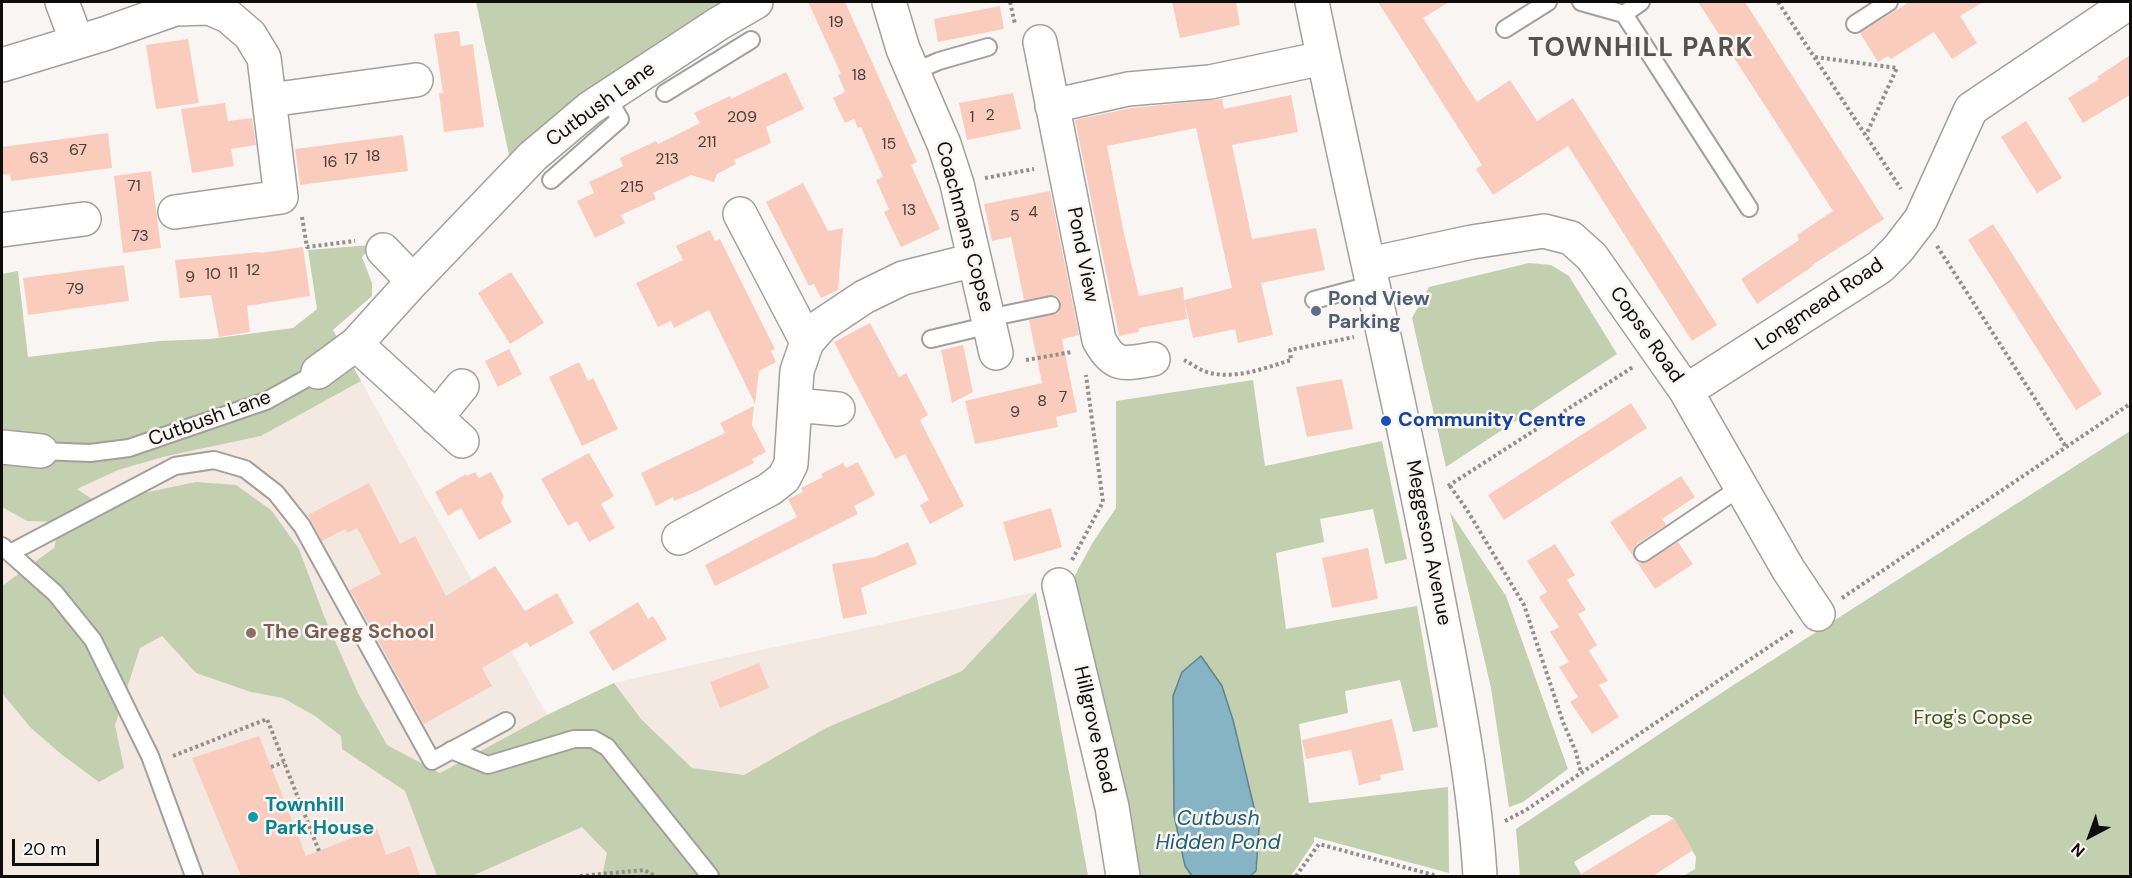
<!DOCTYPE html>
<html>
<head>
<meta charset="utf-8">
<style>
  body { margin:0 }
  #map { position:relative; width:2132px; height:878px; overflow:hidden; background:#f9f5f2; font-family:"DM Sans",sans-serif }
  canvas { display:block }
  .frame { position:absolute; inset:0; border:3px solid #0e0d0c; pointer-events:none }
  .north { position:absolute; left:2060px; top:806px; width:60px; height:60px; -webkit-text-stroke:4px #f9f5f2; paint-order:stroke; rotate:221deg; font-size:16px; font-weight:700; line-height:24px; text-align:center; color:#0e0d0c }
  .north::after { content:''; display:block; margin:auto; width:21px; height:27px; background:#0e0d0c; clip-path:polygon(50% 0,100% 100%,50% 72%,0 100%) }
  .scale { position:absolute; left:12px; top:839px; width:87px; height:27px; box-sizing:border-box; border:3px solid #0e0d0c; border-top:0; padding-left:8px; font-size:18px; line-height:21px; white-space:nowrap; color:#0e0d0c; -webkit-text-stroke:4px #f9f5f2; paint-order:stroke }
</style>
</head>
<body>
<div id="map">
<canvas width="2132" height="878"></canvas>
<div class="frame"></div>
<div class="north">N</div>
<div class="scale">20 m</div>
</div>
<script>
const ctx = document.querySelector('canvas').getContext('2d');
ctx.lineJoin = 'round';
function fill(path, color) {
  ctx.fillStyle = color;
  ctx.fill(path, 'evenodd');
}
function trace(path, color, width, dash) {
  ctx.strokeStyle = color;
  ctx.lineWidth = width;
  ctx.lineCap = dash ? 'butt' : 'round';
  ctx.setLineDash(dash || []);
  ctx.stroke(path);
}
function drawText(font, color, halo, rows, align = 'center') {
  ctx.font = font + ' "DM Sans",sans-serif';
  ctx.lineWidth = 5;
  ctx.setLineDash([]);
  ctx.textBaseline = 'middle';
  ctx.strokeStyle = halo;
  ctx.fillStyle = color;
  for (const [text, x, y, turn = 0] of rows) {
    ctx.save();
    ctx.translate(x, y);
    ctx.rotate((+turn || 0) * Math.PI / 180);
    ctx.textAlign = isNaN(turn) ? turn : align;
    if (halo) ctx.strokeText(text, 0, 0);
    ctx.fillText(text, 0, 0);
    ctx.restore();
  }
}
const built = new Path2D(`
  M361,381L547,715L614,683L728,657L1036,592L1088,876H2V466L118,470L167,456L261,436Z`);
const green = new Path2D(`
  M476,2H735L511,164Z
  M372,245L362,257L372,283V296L333,330L361,381L261,436L167,456L118,470L77,489L92,499L143,493L196,482L236,485L271,510L299,549L324,616L358,693L387,745L440,773L547,715L614,683L641,719L692,768L744,775L826,728L962,671L1036,592L1088,876H602L607,853L582,827L472,876H437L405,791L342,749L341,736L315,716L283,698L251,692L196,673L162,636L140,648L115,725L124,768L99,782L61,754L31,728L2,693V586L54,548L60,522L27,521L2,507V274L18,271L28,357L159,341L210,339L293,328L317,309L308,250Z
  M1529,263L1551,265L1569,276L1617,354L1446,467L1412,318L1429,287Z
  M1253,380L1265,466L1382,441L1407,559L1385,564L1373,509L1320,519L1324,542L1276,553L1286,629L1417,606L1438,727L1413,732L1400,680L1345,691L1348,713L1299,724L1309,803L1448,787L1449,873L1314,837V842L1291,876H1132L1068,588L1093,542L1116,508V401Z
  M2130,431V876H1683L1695,869L1696,857L1673,818L1667,815H1651L1574,862L1582,876H1520L1516,829L1735,684Z
  M1450,512L1506,596L1568,769L1523,802L1509,807L1491,688Z`);
const water = new Path2D(`
  M1201,656L1222,686L1233,720L1259,828L1256,871L1250,876H1192L1185,866L1174,815L1173,696L1182,672Z`);
const building = new Path2D(`
  M808,2H845L917,162L911,165L940,229L901,247L884,212L889,209L876,180L883,177L861,127L858,128L854,119L845,123L833,98L845,92L838,75L841,74Z
  M1172,2H1236L1240,25L1180,38Z
  M1378,2H1449L1423,18L1477,102L1510,80L1537,121L1573,98L1717,325L1692,341L1568,146L1493,195L1476,169L1482,165Z
  M1698,2H1745L1884,219L1812,265L1813,266L1757,304L1741,279L1799,240L1797,235L1833,211Z
  M1909,2H1983L1960,16L1977,43L1952,59L1934,32L1891,59L1888,56L1878,62L1860,33Z
  M1000,6L1004,29L938,42L934,19Z
  M459,31L461,46L473,44L484,127L444,132L439,93H443L434,34Z
  M188,39L199,103L156,109L146,45Z
  M2130,55V95L2083,123L2068,98L2099,79L2097,77Z
  M786,72L804,109L766,127L771,143L734,160L736,164L717,174L714,182L691,175L653,193L656,199L621,215L625,223L595,238L577,201L594,193L589,182L623,166L620,158L656,141L658,144L700,123L694,113L730,96L731,99Z
  M1013,93L1021,129L967,140L959,103Z
  M1291,95L1298,132L1232,145L1252,239L1316,228L1325,270L1261,283L1273,335L1238,343L1235,329L1193,338L1184,300L1187,319L1139,328V332L1119,336L1075,120L1131,108L1222,99L1224,109ZM1196,128L1232,288L1184,300L1183,287L1139,296L1123,229L1107,146Z
  M225,103L228,121L252,118L256,145L231,149L234,166L192,173L181,109Z
  M2026,121L2062,178L2037,193L2001,137Z
  M108,133L112,168L11,181L10,174L2,175V147Z
  M403,135L408,171L300,185L295,149Z
  M151,171L161,248L123,253L114,176Z
  M803,183L828,231L843,228L838,290L821,298L814,284L809,286L766,202Z
  M1050,191L1079,335L1062,339L1077,412L1056,417L1058,427L975,444L965,401L1042,383L1029,320L1058,313L1061,303L1059,298L1054,295L1024,300L1011,237L992,241L984,204Z
  M1993,224L2102,394L2076,410L1968,240Z
  M710,230L715,241L720,239L775,349L771,351L776,362L759,371L755,404L709,310L674,328L671,321L658,327L636,283L683,260L676,246Z
  M303,247L310,296L247,306L250,332L219,337L211,295L180,298L175,260L260,252V253Z
  M124,265L129,301L28,315L23,278Z
  M511,272L544,323L510,344L478,293Z
  M870,323L899,377L906,373L928,415L920,420L964,506L930,524L920,505L929,500L905,454L895,459L834,342Z
  M963,345L973,392L952,403L941,350Z
  M509,349L522,374L498,387L485,361Z
  M579,362L588,381L593,378L618,429L582,446L549,377Z
  M1342,379L1353,429L1307,437L1296,387Z
  M1631,403L1647,428L1504,520L1488,495Z
  M754,406L752,425L766,452L752,459L754,463L696,492L674,501L673,497L656,506L641,473L725,433L720,423Z
  M589,453L614,496L601,504L615,528L589,542L577,521L568,526L541,479Z
  M858,462L875,495L854,506L858,514L715,586L705,565L797,517L788,499L803,492L801,488L823,477L821,474L843,463L846,468Z
  M475,472L479,478L491,472L504,496L501,503L512,522L479,540L461,508L448,516L435,492L466,474L467,476Z
  M1681,476L1695,497L1662,519L1666,525L1637,544L1633,549V554L1638,562L1644,563L1678,542L1693,564L1655,589L1610,522Z
  M369,483L400,544L415,536L446,596L495,566L525,611L557,593L574,623L530,647L527,642L482,668L492,686L424,724L350,590L381,574L357,528L347,533L345,529L322,541L308,515Z
  M1051,508L1062,547L1014,561L1003,522Z
  M908,542L917,564L861,588L867,614L843,619L832,564L875,557Z
  M1555,544L1575,575L1567,580L1586,610L1578,614L1597,645L1589,651L1608,681L1599,685L1619,717L1592,734L1570,702L1578,697L1559,667L1569,662L1550,632L1559,627L1539,597L1547,592L1527,561Z
  M1368,548L1378,599L1332,608L1322,558Z
  M638,602L648,619L653,616L667,639L613,671L589,632Z
  M759,663L769,688L720,708L710,682Z
  M1392,719L1404,770L1380,775L1381,780L1359,785L1351,750L1306,759L1302,740Z
  M259,736L306,856L377,828L386,855L410,846L420,876H241L192,758Z
  M1674,818L1693,850L1653,876H1578Z`);
const path = new Path2D(`
  M1010,2L1015,24
  M1778,2L1901,189
  M1815,57L1897,68L1866,135
  M985,178L1034,169
  M302,217L307,247L355,241
  M1937,246L2066,447
  M1026,360L1072,352
  M1184,360C1192,364 1201,371 1210,373C1238,379 1265,368 1291,360L1290,350L1354,337
  M1448,486L1633,367
  M1450,486L1467,510L1524,605L1563,722L1576,752L1581,773
  M1072,560L1103,502L1086,375
  M1842,598L2130,404
  M173,756L267,719L319,851
  M271,767L284,762
  M1505,821L1526,810L1794,630
  M580,876L644,870L655,876
  M1296,876L1319,844L1437,876`);
const service = new Path2D(`
  M1581,2L1624,14L1641,2
  M1624,14L1749,208
  M1855,24L1889,2
  M1505,29L1548,2
  M913,72L939,61L988,47
  M665,93L751,40
  M551,180L620,119L607,97
  M1314,300L1374,284
  M988,318L1051,305
  M931,339L990,325
  M41,451L90,453L129,448L266,401L318,372
  M2,546L55,593L93,640L150,756L194,876
  M10,553L175,466L214,460L245,469L276,493L302,526L432,761L506,721
  M1643,553L1741,487
  M451,750L488,765L574,739H593L607,747L710,876`);
const minor = new Path2D(`
  M62,2L77,42
  M889,2L903,49L944,144L957,184L996,353
  M1312,2C1351,194 1397,384 1434,577C1453,676 1474,775 1480,876
  M1040,42L1099,340C1114,368 1124,364 1153,359
  M2,65L104,34L175,9L209,8L228,16L250,35L264,58L281,197L175,212
  M270,100L416,80
  M1052,106L1128,89L1210,82L1323,58
  M740,214L807,342
  M2,230L84,219
  M383,250L413,281
  M1370,264L1472,242L1544,231L1571,238L1592,257L1686,391L1788,569L1818,614
  M356,344L462,441
  M318,372L356,344L413,281L533,156L590,108L718,24L756,2
  M1686,391L1880,267L1898,249L1921,219L1971,109L2130,2
  M795,405L838,409
  M436,418L462,386
  M2,447L41,451
  M679,538L770,489L784,478L791,464L797,371L807,342L822,325L864,297L903,278L974,260
  M1059,585L1112,807L1123,876`);
const markers = [
  [1316,311,6,"#5c6f8a"],
  [1386,421,6,"#1a4fb4"],
  [251,633,6,"#8d6e63"],
  [253,817,6,"#0f9aa8"]
];
const numberNames = [
  ["19",836,23],
  ["18",859,76],
  ["2",990,116],
  ["209",742,118],
  ["1",972,118],
  ["211",707,143],
  ["15",889,145],
  ["67",78,151],
  ["18",373,157],
  ["63",39,159],
  ["17",351,160],
  ["213",667,160],
  ["16",330,163],
  ["71",134,187],
  ["215",632,188],
  ["13",909,211],
  ["4",1033,213],
  ["5",1015,217],
  ["73",140,237],
  ["12",253,271],
  ["11",233,274],
  ["10",213,275],
  ["9",190,278],
  ["79",75,290],
  ["7",1063,398],
  ["8",1042,402],
  ["9",1015,413]
];
const streetNames = [
  ["Cutbush Lane",601,105,-36],
  ["Coachmans Copse",964,227,75],
  ["Pond View",1082,255,79],
  ["Longmead Road",1820,305,-34],
  ["Copse Road",1646,335,55],
  ["Cutbush Lane",210,419,-20],
  ["Meggeson Avenue",1428,543,79],
  ["Hillgrove Road",1094,730,77]
];
const serviceNames = [
  ["Pond View",1328,300],
  ["Parking",1328,323]
];
const transitNames = [
  ["Community Centre",1398,421]
];
const educationNames = [
  ["The Gregg School",263,633]
];
const parkNames = [
  ["Frog's Copse",1973,719]
];
const cultureNames = [
  ["Townhill",265,806],
  ["Park House",265,829]
];
const waterNames = [
  ["Cutbush",1218,819],
  ["Hidden Pond",1218,843]
];
const districtNames = [
  ["TOWNHILL PARK",1641,49]
];
fill(built, '#f4e9e1');
fill(green, '#c2d0af');
fill(water, '#86b4c4');
trace(water, '#62828d', 1.5);
fill(building, '#f9ccbe');
trace(service, '#a39f9c', 20);
trace(minor, '#a39f9c', 36);
trace(path, '#928f8d', 4, [3, 3]);
trace(service, '#fff', 16);
trace(minor, '#fff', 33);
for (const [x, y, r, color] of markers) {
  const dot = new Path2D();
  dot.arc(x, y, r, 0, 2 * Math.PI);
  ctx.fillStyle = color;
  ctx.fill(dot);
  trace(dot, '#f9f5f2', 2);
}
drawText('16px', '#493d38', null, numberNames);
drawText('20px', '#0e0d0c', '#f9f5f2', streetNames);
drawText('bold 20px', '#4e5e75', '#f9f5f2', serviceNames, 'left');
drawText('bold 20px', '#164399', '#f9f5f2', transitNames, 'left');
drawText('bold 20px', '#785e54', '#f9f5f2', educationNames, 'left');
drawText('20px', '#44561e', '#f9f5f2', parkNames);
drawText('bold 20px', '#0d838f', '#f9f5f2', cultureNames, 'left');
drawText('italic 21px', '#215f70', '#f9f5f2', waterNames);
ctx.letterSpacing = '1.5px';
drawText('bold 26px', '#55514f', '#f9f5f2', districtNames);
ctx.letterSpacing = '0px';
</script>
</body>
</html>
